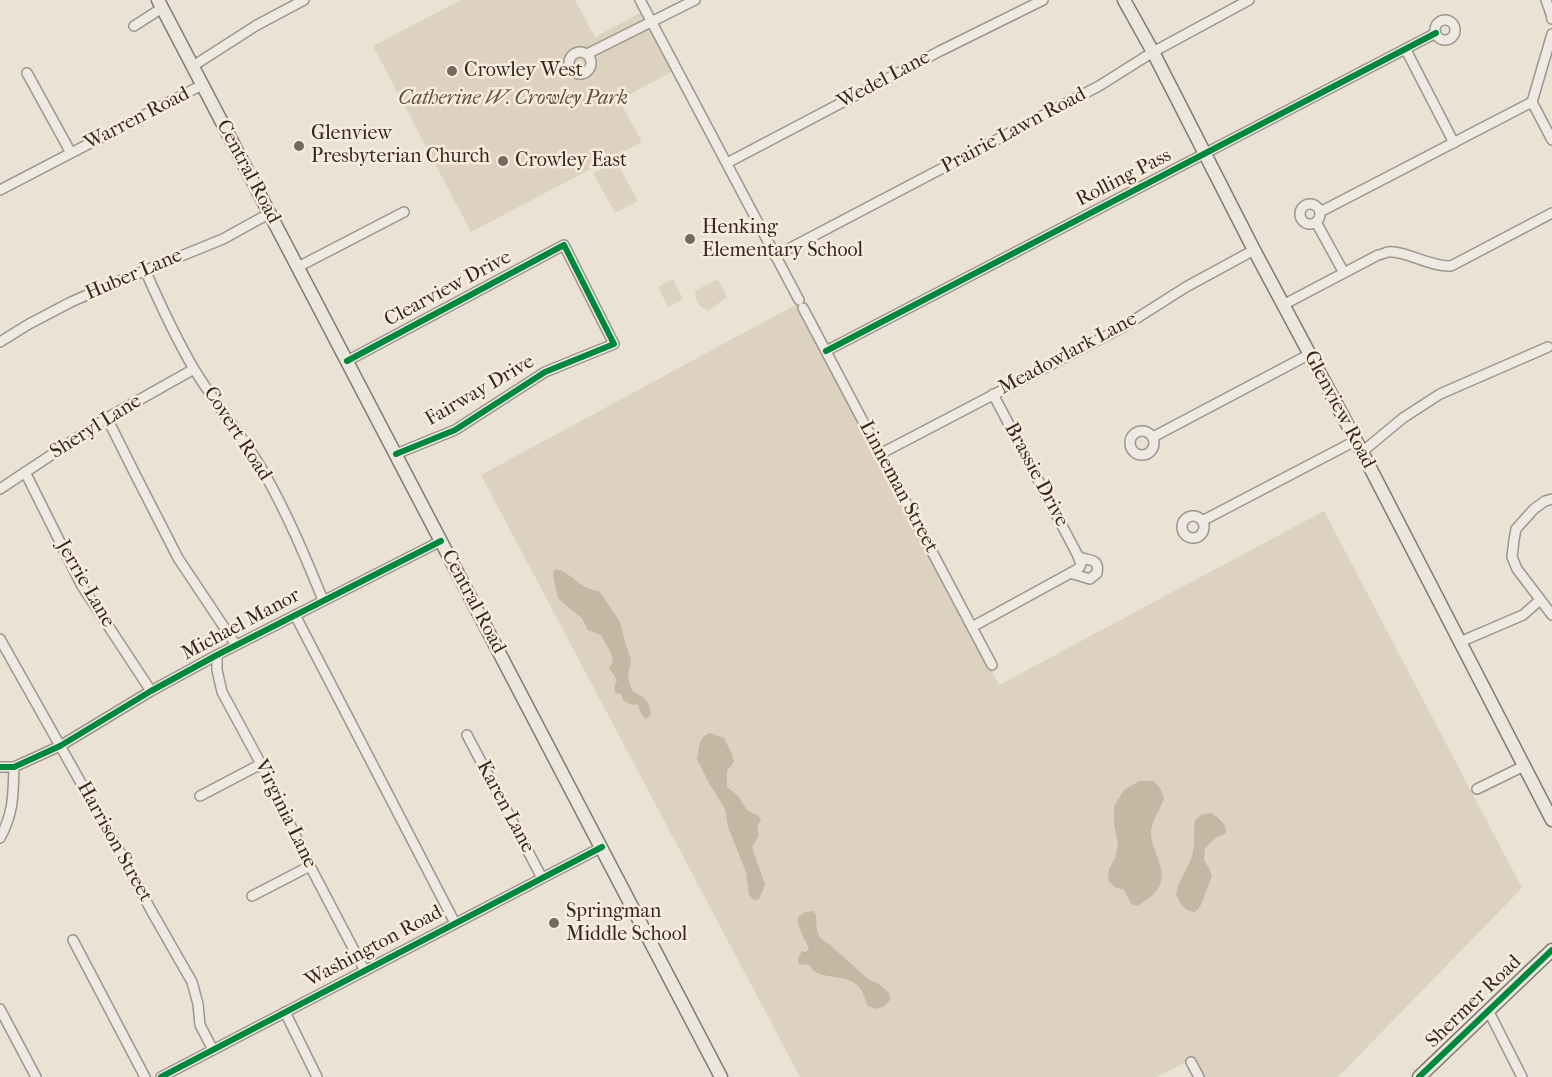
<!DOCTYPE html>
<html>
<head>
<meta charset="utf-8">
<style>
  body { margin:0 }
  canvas { display:block; background:#eae2d4 }
</style>
</head>
<body>
<canvas width="1552" height="1077"></canvas>
<script>
const ctx = document.querySelector('canvas').getContext('2d');
ctx.lineJoin = 'round';
function fill(path, color) {
  ctx.fillStyle = color;
  ctx.fill(path, 'evenodd');
}
function trace(path, color, width, dash) {
  ctx.strokeStyle = color;
  ctx.lineWidth = width;
  ctx.lineCap = dash ? 'butt' : 'round';
  ctx.setLineDash(dash || []);
  ctx.stroke(path);
}
function drawText(font, color, halo, rows, align = 'center') {
  ctx.font = font + ' "IM FELL French Canon",serif';
  ctx.lineWidth = 5;
  ctx.setLineDash([]);
  ctx.textBaseline = 'middle';
  ctx.strokeStyle = halo;
  ctx.fillStyle = color;
  for (const [text, x, y, turn = 0] of rows) {
    ctx.save();
    ctx.translate(x, y);
    ctx.rotate((+turn || 0) * Math.PI / 180);
    ctx.textAlign = isNaN(turn) ? turn : align;
    if (halo) ctx.strokeText(text, 0, 0);
    ctx.fillText(text, 0, 0);
    ctx.restore();
  }
}
const green = new Path2D(`
  M461,0H575L595,37L642,12L673,71L619,100L642,142L471,232L373,46Z
  M616,161L638,201L615,213L593,173Z
  M673,279L683,299L668,307L658,287Z
  M718,279L727,297L708,311C698,306 696,302 695,291Z
  M797,304L999,685L1324,511L1522,888L1338,1077H1202L1192,1059L1157,1077H800L481,475Z`);
const water = new Path2D(`
  M555,569C568,572 574,580 585,587C590,590 595,590 600,592L620,622L625,642L631,659L628,677L632,691C644,697 649,700 651,714L646,719L641,714L638,704L632,705L624,701L621,694L616,693L614,688L617,680L609,668L613,662L611,653L601,635L588,630L582,618L570,609L558,598L553,575Z
  M710,733L724,738C727,746 733,753 734,762L727,771V787L738,796L748,811L759,816L761,820L757,826L759,835L752,847L765,885L759,899L754,900L749,895L746,872L728,827L725,809L709,783L697,759L700,742L704,736Z
  M1139,781H1154L1161,790L1164,798C1161,809 1153,819 1151,830C1149,850 1171,871 1157,890C1153,896 1144,901 1138,906L1131,904L1124,890L1114,887L1108,880L1109,869L1115,858L1118,845L1114,823V806L1124,790Z
  M1211,813C1219,818 1226,823 1226,833L1215,838L1205,848L1204,860L1209,868L1212,876L1200,907L1195,912C1184,911 1181,904 1176,895C1178,882 1186,872 1191,859C1196,846 1193,833 1195,820L1201,815Z
  M813,911L816,915C817,930 815,936 829,944L869,980L879,984L889,993L890,1000L885,1006L877,1009L868,1006C865,999 862,989 857,985C842,972 819,982 809,965L799,964C797,959 799,956 802,951L805,952L809,949C805,939 797,928 798,917L805,912Z`);
const minor = new Path2D(`
  M640,0L799,300
  M1546,0L1551,14L1552,19
  M1435 30a10 10 0 1 1 20 0a10 10 0 1 1-20 0Z
  M134,26L162,8
  M1406,50L1454,143
  M569 63a11 11 0 1 1 22 0a11 11 0 1 1-22 0Z
  M587,54L695,0
  M193,66L257,25L304,0
  M27,73L71,153
  M1532,102L1552,34
  M1532,102L1552,140
  M727,163L940,51L1043,0
  M0,190L202,85
  M1300 214a10 10 0 1 1 20 0a10 10 0 1 1-20 0Z
  M1320,212L1532,102
  M1316,222L1344,273
  M775,256L1099,86L1153,52L1249,0
  M298,267L404,212
  M145,270C160,304 175,337 194,369C215,404 243,436 263,471C287,513 305,556 323,600
  M1283,305L1378,255C1380,255 1387,252 1388,252C1404,250 1430,267 1451,266L1552,213
  M803,308L992,665
  M0,342L29,324L71,302L112,284L223,239L270,213
  M826,351L1436,33
  M347,361L564,245L614,344L545,372L455,430L396,454
  M107,418L135,474L178,558L236,645
  M1130 443a12 12 0 1 1 24 0a12 12 0 1 1-24 0Z
  M1153,437L1310,354
  M1362,452L1403,418L1440,394L1548,347
  M880,454L1123,327L1186,287L1254,250
  M25,472L82,586L151,691
  M0,489L107,418L194,369
  M1552,499L1545,501L1534,509L1516,529L1514,540L1512,557L1517,569L1552,615
  M1182 527a11 11 0 1 1 22 0a11 11 0 1 1-22 0Z
  M1202,521L1355,441
  M1070,573L1090,579L1097,573C1100,556 1087,562 1078,556
  M295,615L455,923
  M972,627L1076,570L1079,568L1081,564L1077,554L993,394
  M0,639L121,854L152,912L192,982L198,1004L200,1025L213,1050
  M1460,642L1523,615L1540,600
  M217,655V670L222,692L261,764L310,866L365,971
  M467,735L542,878
  M0,767H14L60,746L151,691L217,655L441,541
  M1477,789L1524,766
  M200,796L261,764
  M0,838C14,812 13,795 14,767
  M252,896L310,866
  M73,940L145,1077
  M0,1009L36,1077
  M285,1012L317,1077
  M1489,1012L1522,1077
  M1191,1062L1199,1077
  M161,1077L602,847`);
const major = new Path2D(`
  M158,0L721,1077
  M1124,0L1153,52L1254,250L1362,452L1552,820
  M1419,1077L1552,950`);
const cycleway = new Path2D(`
  M826,351L1436,33
  M347,361L564,245L614,344L545,372L455,430L396,454
  M0,767H14L60,746L151,691L217,655L441,541
  M161,1077L602,847
  M1419,1077L1552,950`);
const markers = [
  [452,71,6,"#74685f"],
  [299,146,6,"#74685f"],
  [503,161,6,"#74685f"],
  [690,239,6,"#74685f"],
  [554,923,6,"#74685f"]
];
const poiNames = [
  ["Crowley West",464,71],
  ["Glenview",311,134],
  ["Presbyterian Church",311,157],
  ["Crowley East",515,161],
  ["Henking",702,228],
  ["Elementary School",702,251],
  ["Springman",566,912],
  ["Middle School",566,935]
];
const streetNames = [
  ["Wedel Lane",884,80,-28],
  ["Warren Road",137,119,-27],
  ["Prairie Lawn Road",1014,131,-28],
  ["Central Road",248,172,62],
  ["Rolling Pass",1124,178,-27],
  ["Huber Lane",134,275,-23],
  ["Clearview Drive",448,289,-28],
  ["Meadowlark Lane",1068,354,-28],
  ["Fairway Drive",480,391,-30],
  ["Glenview Road",1339,410,62],
  ["Sheryl Lane",96,427,-32],
  ["Covert Road",237,434,57],
  ["Brassie Drive",1036,475,62],
  ["Linneman Street",898,487,62],
  ["Jerrie Lane",85,584,60],
  ["Central Road",473,602,62],
  ["Michael Manor",241,625,-28],
  ["Karen Lane",505,807,62],
  ["Virginia Lane",285,814,64],
  ["Harrison Street",114,842,61],
  ["Washington Road",374,947,-28],
  ["Shermer Road",1474,1002,-44]
];
const parkNames = [
  ["Catherine W. Crowley Park",513,99]
];
fill(green, '#ddd2bf');
fill(water, '#c4b7a4');
trace(minor, '#9c968c', 12);
trace(major, '#827c75', 15);
trace(minor, '#eeeae3', 9);
trace(major, '#ebe6de', 12);
trace(cycleway, '#00873e', 6);
for (const [x, y, r, color] of markers) {
  const dot = new Path2D();
  dot.arc(x, y, r, 0, 2 * Math.PI);
  ctx.fillStyle = color;
  ctx.fill(dot);
  trace(dot, '#f8eddd', 2);
}
drawText('20px', '#342720', '#f8eddd', poiNames, 'left');
drawText('20px', '#342720', '#f8eddd', streetNames);
drawText('italic 20px', '#5c4e43', '#f8eddd', parkNames);
</script>
</body>
</html>
